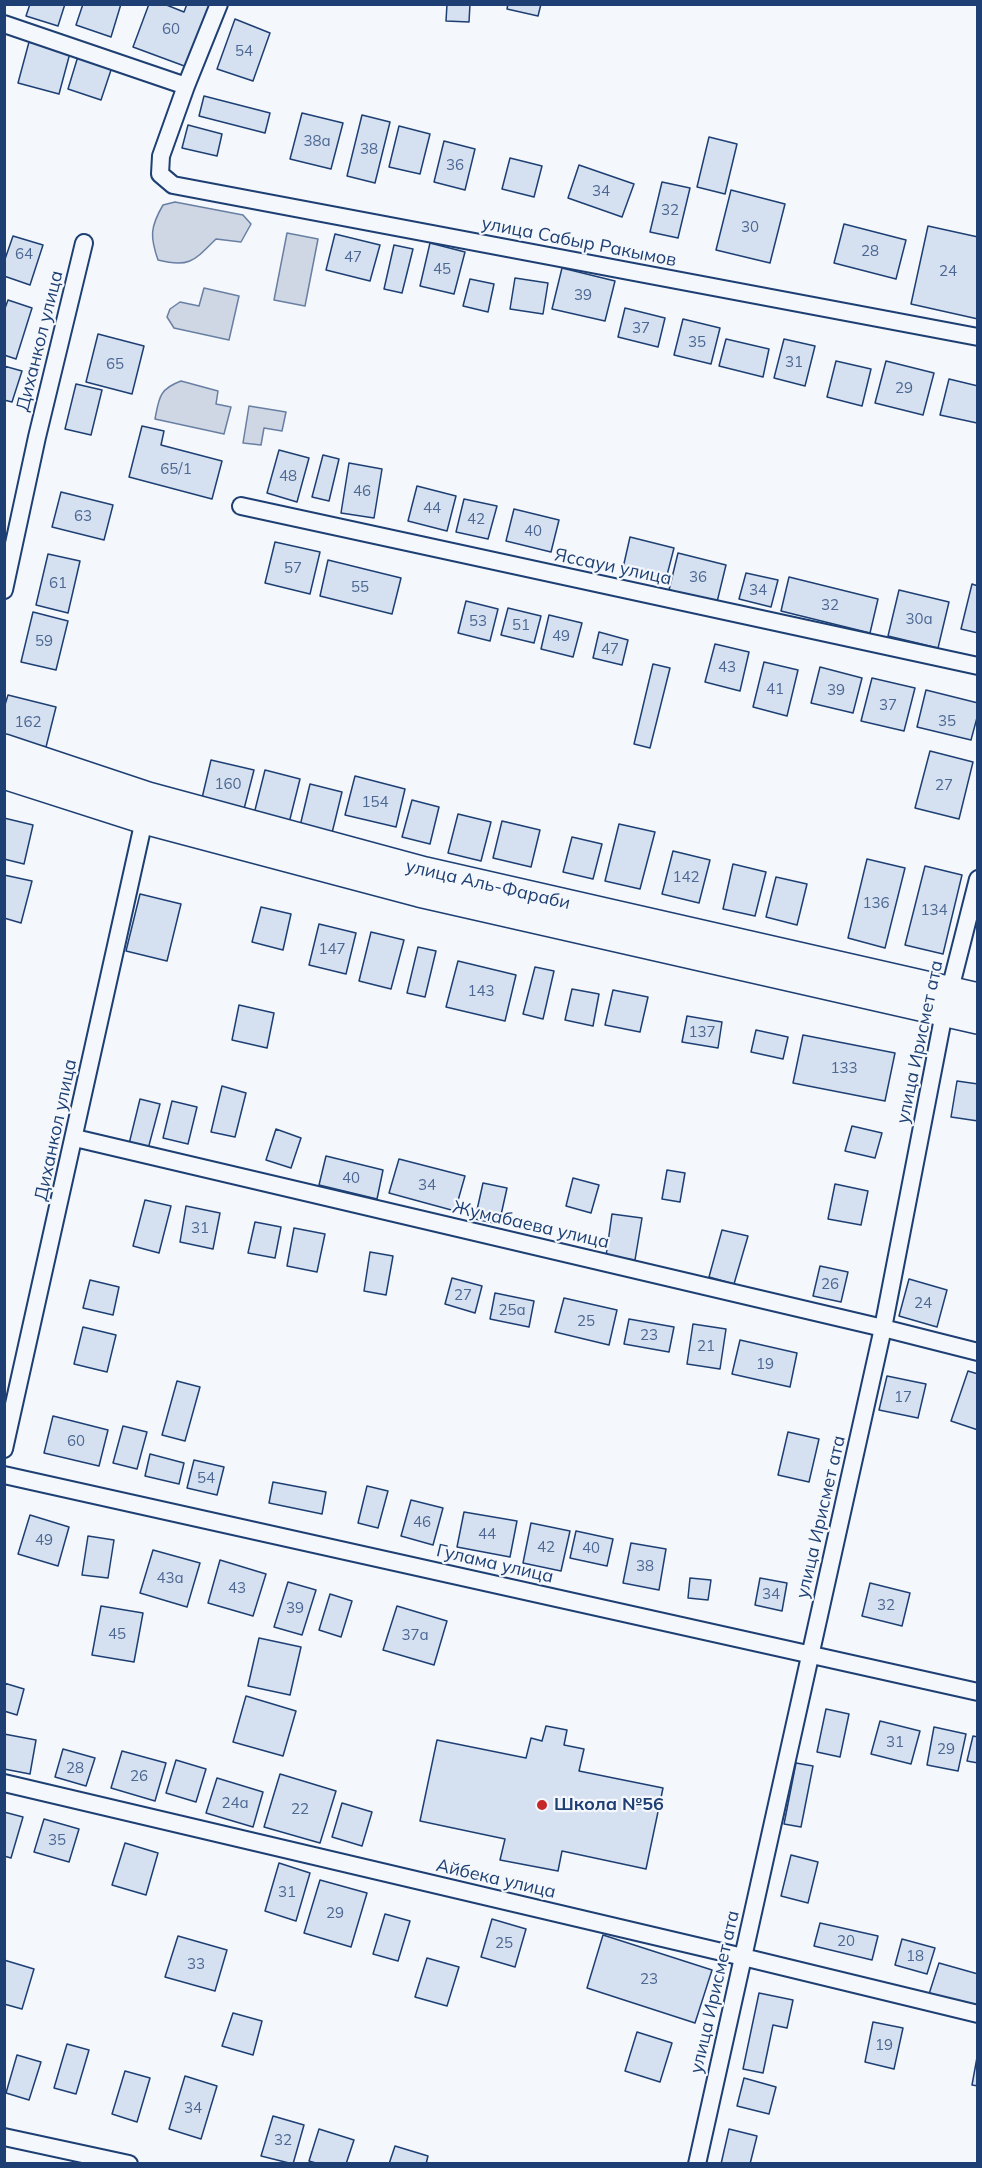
<!DOCTYPE html>
<html>
<head>
<meta charset="utf-8">
<style>
  body { margin:0 }
  #map { position:relative; width:982px; height:2168px; overflow:hidden; background:#f4f7fb; font-family:Mulish,sans-serif }
  canvas { display:block }
  .frame { position:absolute; inset:0; border:6px solid #1d3f73; pointer-events:none }
</style>
</head>
<body>
<div id="map">
<canvas width="982" height="2168"></canvas>
<div class="frame"></div>
</div>
<script>
const ctx = document.querySelector('canvas').getContext('2d');
ctx.lineJoin = 'round';
function fill(path, color) {
  ctx.fillStyle = color;
  ctx.fill(path, 'evenodd');
}
function trace(path, color, width, dash) {
  ctx.strokeStyle = color;
  ctx.lineWidth = width;
  ctx.lineCap = dash ? 'butt' : 'round';
  ctx.setLineDash(dash || []);
  ctx.stroke(path);
}
function drawText(font, color, halo, rows, align = 'center') {
  ctx.font = font + ' Mulish,sans-serif';
  ctx.lineWidth = 4.5;
  ctx.setLineDash([]);
  ctx.textBaseline = 'middle';
  ctx.strokeStyle = halo;
  ctx.fillStyle = color;
  for (const [text, x, y, turn = 0] of rows) {
    ctx.save();
    ctx.translate(x, y);
    ctx.rotate((+turn || 0) * Math.PI / 180);
    ctx.textAlign = isNaN(turn) ? turn : align;
    if (halo) ctx.strokeText(text, 0, 0);
    ctx.fillText(text, 0, 0);
    ctx.restore();
  }
}
const water = new Path2D(`
  M175,202L243,215L251,224L241,242L216,239C194,261 189,268 158,260C150,237 150,227 163,205Z
  M287,233L318,239L305,306L274,300Z
  M204,288L239,296L229,340L174,328L167,317L170,309L180,302L199,306Z
  M181,381L218,391L216,404L231,407L224,434L155,419C159,398 159,389 181,381Z
  M249,406L286,412L282,431L264,428L261,445L243,443Z`);
const building = new Path2D(`
  M30,4H65L58,26L26,16Z
  M83,4H121L111,37L76,25Z
  M149,4H164L184,12L187,4H211L187,67L133,47Z
  M447,4H470L469,22L446,21Z
  M508,4H541L538,16L507,9Z
  M235,19L270,33L253,81L217,69Z
  M29,42L70,53L59,94L18,83Z
  M79,53L113,64L101,100L68,89Z
  M204,96L270,113L265,133L199,116Z
  M302,113L343,123L331,169L290,159Z
  M362,115L390,122L375,183L347,176Z
  M188,125L222,134L217,156L182,148Z
  M399,126L430,134L420,174L389,167Z
  M709,137L737,144L725,194L697,187Z
  M444,141L475,149L465,190L434,182Z
  M510,158L542,166L534,197L502,189Z
  M579,165L634,184L622,217L568,198Z
  M662,182L690,188L678,238L650,232Z
  M731,190L785,204L770,263L716,250Z
  M844,224L906,240L896,279L834,263Z
  M928,226L978,237V319L911,304Z
  M335,234L380,245L370,281L326,270Z
  M13,236L43,245L30,285L4,276V262Z
  M430,243L465,252L454,294L420,286Z
  M394,245L413,249L402,293L384,289Z
  M562,268L615,281L605,321L552,309Z
  M515,278L548,283L543,314L510,309Z
  M470,279L494,284L488,312L463,306Z
  M8,300L32,308L16,359L4,355V311Z
  M625,308L665,318L658,347L618,337Z
  M683,319L720,328L711,364L674,355Z
  M98,334L144,346L132,394L86,382Z
  M726,339L769,349L763,377L719,366Z
  M784,339L815,346L805,386L774,378Z
  M836,361L871,369L862,406L827,397Z
  M886,361L934,373L923,415L875,403Z
  M4,366L22,371L12,402L4,400Z
  M949,379L978,386L977,423L940,415Z
  M76,384L102,390L91,435L65,429Z
  M142,426L164,431L161,445L222,461L212,499L129,477Z
  M279,450L309,458L297,502L267,493Z
  M323,455L339,459L329,501L312,497Z
  M349,463L382,469L374,518L341,513Z
  M417,486L456,496L447,531L408,521Z
  M61,492L113,505L104,540L52,527Z
  M464,499L497,506L488,539L456,532Z
  M514,509L559,520L551,552L506,541Z
  M630,537L674,548L666,579L623,568Z
  M275,542L320,552L310,594L265,583Z
  M678,553L726,565L717,602L669,590Z
  M48,554L80,561L68,613L36,605Z
  M328,560L401,578L392,614L320,596Z
  M746,573L778,580L771,607L739,599Z
  M789,577L878,599L870,633L781,611Z
  M972,584L978,586V633L961,629Z
  M899,590L949,602L938,648L888,636Z
  M466,601L498,609L490,641L458,633Z
  M508,608L541,616L534,643L501,635Z
  M33,612L68,621L56,670L21,662Z
  M549,615L582,623L573,657L541,649Z
  M599,632L628,640L622,665L593,658Z
  M715,644L749,652L740,691L705,682Z
  M764,662L798,670L787,716L753,707Z
  M653,664L670,668L650,748L634,744Z
  M820,667L862,678L853,713L811,703Z
  M872,678L915,688L904,731L861,721Z
  M926,690L978,703V714L971,740L917,727Z
  M8,695L56,707L46,747L4,737V708Z
  M930,751L973,762L959,819L915,808Z
  M211,760L254,770L244,809L202,798Z
  M265,770L300,779L289,823L254,814Z
  M355,776L405,789L396,827L345,815Z
  M310,784L342,792L332,833L300,826Z
  M412,800L439,807L430,844L402,837Z
  M458,814L491,822L481,861L448,853Z
  M4,818L33,825L24,864L4,859Z
  M502,821L540,830L531,867L493,858Z
  M619,824L655,832L640,889L605,881Z
  M572,837L602,844L593,879L563,872Z
  M673,851L710,860L699,903L662,894Z
  M867,859L905,868L885,948L848,938Z
  M733,864L766,872L755,916L723,909Z
  M925,866L962,875L943,954L905,945Z
  M4,875L32,881L21,923L4,918Z
  M776,877L807,884L797,925L766,917Z
  M140,894L181,904L167,961L126,951Z
  M261,907L291,914L283,950L252,942Z
  M319,924L356,933L346,974L309,965Z
  M371,932L404,940L391,989L359,981Z
  M418,947L436,951L425,997L407,993Z
  M458,961L516,975L505,1021L446,1007Z
  M535,967L554,971L543,1019L523,1014Z
  M572,989L599,994L593,1026L565,1020Z
  M613,990L648,997L640,1032L605,1025Z
  M239,1005L274,1013L267,1048L232,1040Z
  M687,1016L722,1022L718,1048L682,1042Z
  M756,1030L788,1037L783,1059L751,1052Z
  M803,1035L895,1053L885,1101L793,1083Z
  M957,1081L978,1084V1121L951,1117Z
  M222,1086L246,1093L235,1137L211,1132Z
  M140,1099L160,1104L148,1149L129,1144Z
  M172,1101L197,1107L188,1144L163,1138Z
  M852,1126L882,1133L875,1158L845,1151Z
  M276,1129L301,1138L291,1168L266,1160Z
  M326,1156L383,1170L377,1199L319,1185Z
  M399,1159L465,1176L455,1211L389,1193Z
  M667,1170L685,1173L680,1202L662,1199Z
  M573,1178L599,1185L591,1213L566,1206Z
  M483,1183L507,1188L499,1224L475,1219Z
  M835,1184L868,1191L861,1225L828,1219Z
  M145,1200L171,1206L159,1253L133,1246Z
  M186,1206L220,1213L213,1249L180,1242Z
  M612,1214L642,1218L635,1260L606,1256Z
  M255,1222L281,1227L275,1258L248,1253Z
  M294,1228L325,1234L317,1272L287,1266Z
  M722,1230L748,1236L734,1284L709,1277Z
  M370,1252L393,1256L386,1295L364,1291Z
  M820,1266L848,1272L841,1302L813,1296Z
  M452,1278L482,1286L475,1313L445,1304Z
  M909,1279L947,1290L937,1327L899,1316Z
  M90,1280L119,1287L113,1315L83,1308Z
  M495,1293L534,1301L529,1327L490,1319Z
  M564,1298L617,1310L609,1345L555,1332Z
  M629,1319L674,1327L669,1352L624,1344Z
  M693,1324L726,1329L720,1369L687,1364Z
  M83,1327L116,1335L107,1372L74,1364Z
  M740,1340L797,1353L790,1387L732,1374Z
  M968,1371L978,1374V1430L951,1421Z
  M887,1376L926,1384L918,1418L879,1410Z
  M177,1381L200,1387L185,1441L162,1435Z
  M53,1416L108,1430L99,1466L44,1453Z
  M123,1426L147,1432L137,1469L113,1463Z
  M788,1432L819,1439L809,1482L778,1475Z
  M150,1454L184,1463L179,1484L145,1476Z
  M194,1460L224,1467L217,1495L187,1488Z
  M273,1482L326,1492L322,1514L269,1503Z
  M367,1486L388,1491L378,1528L358,1523Z
  M411,1500L443,1508L433,1545L401,1536Z
  M464,1512L517,1521L510,1557L457,1547Z
  M30,1515L69,1527L58,1566L18,1554Z
  M531,1523L570,1531L561,1571L523,1563Z
  M576,1531L613,1539L607,1566L570,1558Z
  M88,1536L114,1540L108,1578L82,1575Z
  M631,1543L666,1549L659,1590L623,1583Z
  M153,1550L200,1563L187,1607L140,1593Z
  M220,1560L266,1574L253,1616L208,1603Z
  M690,1578L711,1580L708,1600L688,1598Z
  M760,1578L787,1583L782,1611L755,1605Z
  M288,1582L316,1590L302,1635L274,1627Z
  M870,1583L910,1593L902,1626L862,1616Z
  M330,1594L352,1601L341,1637L319,1630Z
  M101,1606L143,1613L134,1662L92,1655Z
  M397,1606L447,1621L434,1665L383,1650Z
  M259,1638L301,1647L290,1695L248,1686Z
  M4,1683L24,1689L17,1715L4,1711Z
  M246,1696L296,1711L283,1756L233,1742Z
  M826,1709L849,1714L840,1757L817,1752Z
  M880,1721L920,1731L911,1764L871,1754Z
  M546,1726L567,1730L564,1745L584,1749L579,1771L663,1788L646,1869L562,1851L558,1871L500,1860L505,1839L420,1821L437,1740L526,1758L531,1738L542,1741Z
  M934,1727L966,1734L958,1771L927,1765Z
  M4,1734L36,1740L30,1774L4,1769Z
  M973,1736L978,1737V1763L967,1761Z
  M63,1749L95,1758L86,1786L55,1777Z
  M122,1751L166,1763L155,1801L111,1788Z
  M176,1760L206,1769L196,1802L166,1793Z
  M796,1763L813,1766L801,1827L784,1824Z
  M280,1774L336,1791L320,1843L264,1827Z
  M217,1778L263,1792L253,1827L206,1813Z
  M342,1803L372,1812L362,1846L332,1837Z
  M4,1812L23,1817L11,1858L4,1856Z
  M44,1819L79,1829L69,1862L34,1852Z
  M125,1843L158,1853L146,1895L112,1885Z
  M791,1855L818,1862L808,1903L781,1896Z
  M279,1863L310,1873L296,1921L265,1911Z
  M320,1880L367,1893L351,1947L304,1933Z
  M385,1914L410,1921L398,1961L373,1954Z
  M492,1919L526,1929L515,1967L481,1957Z
  M820,1923L878,1936L872,1960L814,1946Z
  M603,1935L712,1970L695,2023L587,1988Z
  M178,1936L227,1950L215,1991L165,1977Z
  M902,1939L935,1948L927,1974L895,1965Z
  M427,1958L459,1967L447,2006L415,1997Z
  M4,1960L34,1969L22,2009L4,2004Z
  M939,1963L978,1974V1999L975,2008L929,1994Z
  M759,1993L793,2000L787,2028L773,2025L763,2073L743,2069Z
  M233,2013L262,2021L253,2055L222,2046Z
  M873,2022L903,2028L894,2069L865,2062Z
  M637,2032L672,2043L660,2082L625,2071Z
  M67,2044L89,2050L76,2094L54,2088Z
  M978,2052V2086L972,2085Z
  M17,2055L41,2062L29,2100L6,2093Z
  M125,2071L150,2078L137,2122L112,2114Z
  M185,2076L217,2086L201,2139L169,2129Z
  M744,2078L776,2087L769,2114L737,2106Z
  M273,2116L304,2125L293,2164L261,2156Z
  M319,2129L354,2140L346,2164H319L309,2161Z
  M729,2129L757,2136L750,2164H721Z
  M395,2146L428,2156L426,2164H389Z`);
const minor = new Path2D(`
  M219,4L186,86L161,156L160,174L173,185L978,337
  M4,24L186,86
  M241,506L978,666
  M4,590L37,437L84,243
  M75,1138L883,1328L978,1352
  M4,1449L144,820
  M4,1475L978,1692
  M4,1783L743,1957L978,2014
  M4,2137L129,2164
  M697,2164L883,1328L944,1013L978,879`);
const primary = new Path2D(`
  M4,748L148,796L425,871L978,997
  M4,775L144,820L419,893L978,1020`);
const markers = [
  [542,1805,6,"#c62828"]
];
const numberNames = [
  ["60",171,29],
  ["54",244,51],
  ["38а",317,141],
  ["38",369,149],
  ["36",455,165],
  ["34",601,191],
  ["32",670,210],
  ["30",750,227],
  ["28",870,251],
  ["64",24,254],
  ["47",353,257],
  ["45",442,269],
  ["24",948,271],
  ["39",583,295],
  ["37",641,328],
  ["35",697,342],
  ["31",794,362],
  ["65",115,364],
  ["29",904,388],
  ["65/1",176,469],
  ["48",288,476],
  ["46",362,491],
  ["44",432,508],
  ["63",83,516],
  ["42",476,519],
  ["40",533,531],
  ["57",293,568],
  ["36",698,577],
  ["61",58,583],
  ["55",360,587],
  ["34",758,590],
  ["32",830,605],
  ["30а",919,619],
  ["53",478,621],
  ["51",521,625],
  ["49",561,636],
  ["59",44,641],
  ["47",610,649],
  ["43",727,667],
  ["41",775,689],
  ["39",836,690],
  ["37",888,705],
  ["35",947,721],
  ["162",28,722],
  ["160",228,784],
  ["27",944,785],
  ["154",375,802],
  ["142",686,877],
  ["136",876,903],
  ["134",934,910],
  ["147",332,949],
  ["143",481,991],
  ["137",702,1032],
  ["133",844,1068],
  ["40",351,1178],
  ["34",427,1185],
  ["31",200,1228],
  ["26",830,1284],
  ["27",463,1295],
  ["24",923,1303],
  ["25а",512,1310],
  ["25",586,1321],
  ["23",649,1335],
  ["21",706,1346],
  ["19",765,1364],
  ["17",903,1397],
  ["60",76,1441],
  ["54",206,1478],
  ["46",422,1522],
  ["44",487,1534],
  ["49",44,1540],
  ["42",546,1547],
  ["40",591,1548],
  ["38",645,1566],
  ["43а",170,1578],
  ["43",237,1588],
  ["34",771,1594],
  ["32",886,1605],
  ["39",295,1608],
  ["45",117,1634],
  ["37а",415,1635],
  ["31",895,1742],
  ["29",946,1749],
  ["28",75,1768],
  ["26",139,1776],
  ["24а",235,1803],
  ["22",300,1809],
  ["35",57,1840],
  ["31",287,1892],
  ["29",335,1913],
  ["20",846,1941],
  ["25",504,1943],
  ["18",915,1956],
  ["33",196,1964],
  ["23",649,1979],
  ["19",884,2045],
  ["34",193,2108],
  ["32",283,2140]
];
const streetNames = [
  ["улица Сабыр Ракымов",579,242,11],
  ["Диханкол улица",40,341,-76],
  ["Яссауи улица",613,567,12],
  ["улица Аль-Фараби",488,885,13],
  ["улица Ирисмет ата",920,1042,-78],
  ["Диханкол улица",56,1130,-78],
  ["Жумабаева улица",531,1225,13],
  ["улица Ирисмет ата",821,1517,-77],
  ["Гулама улица",495,1564,13],
  ["Айбека улица",496,1879,13],
  ["улица Ирисмет ата",715,1992,-77]
];
const poiNames = [
  ["Школа №56",554,1805]
];
fill(water, '#cfd7e4');
trace(water, '#687fa3', 1.5);
fill(building, '#d5e0f0');
trace(building, '#1d3f73', 1.5);
trace(minor, '#1d3f73', 20);
trace(primary, '#1d3f73', 30);
trace(minor, '#f4f7fb', 16);
trace(primary, '#f4f7fb', 27);
for (const [x, y, r, color] of markers) {
  const dot = new Path2D();
  dot.arc(x, y, r, 0, 2 * Math.PI);
  ctx.fillStyle = color;
  ctx.fill(dot);
  trace(dot, '#f4f7fb', 2);
}
drawText('15px', '#4b6792', null, numberNames);
drawText('18px', '#1d3f73', '#f4f7fb', streetNames);
drawText('bold 18px', '#1d3f73', '#f4f7fb', poiNames, 'left');
</script>
</body>
</html>
